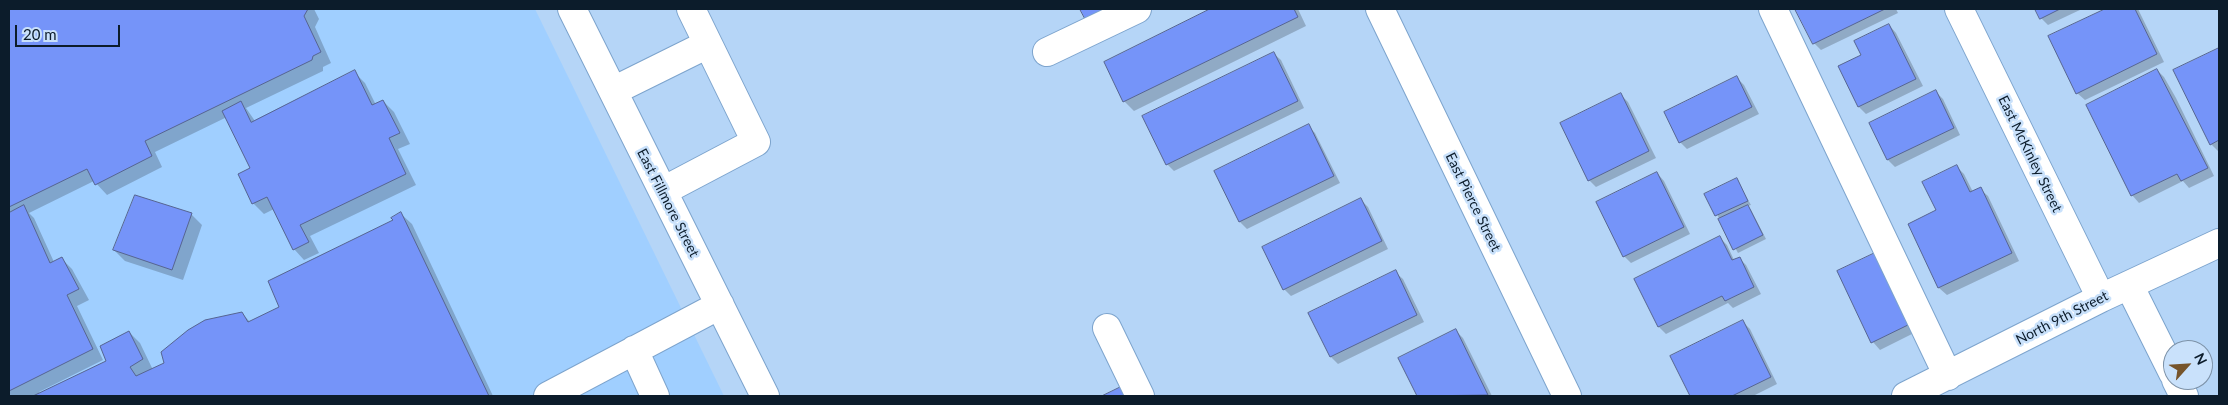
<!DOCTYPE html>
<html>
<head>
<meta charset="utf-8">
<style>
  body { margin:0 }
  #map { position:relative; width:2228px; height:405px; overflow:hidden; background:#b5d5f7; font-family:Lato,sans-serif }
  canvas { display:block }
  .frame { position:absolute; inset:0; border:10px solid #0c1c2b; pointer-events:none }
  .north { position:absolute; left:2163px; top:340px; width:50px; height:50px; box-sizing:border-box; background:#c9e1fb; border:1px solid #7d92a8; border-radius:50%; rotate:64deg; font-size:14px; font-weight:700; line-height:20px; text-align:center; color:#0c1c2b }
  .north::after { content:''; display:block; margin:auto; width:18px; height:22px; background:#76542b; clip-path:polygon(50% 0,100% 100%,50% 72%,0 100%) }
  .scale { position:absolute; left:15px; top:25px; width:105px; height:22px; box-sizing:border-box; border:2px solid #0c1c2b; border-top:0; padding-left:6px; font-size:15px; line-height:18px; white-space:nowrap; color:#0c1c2b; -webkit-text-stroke:4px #c9e1fb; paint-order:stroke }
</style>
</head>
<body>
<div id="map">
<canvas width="2228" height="405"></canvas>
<div class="frame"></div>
<div class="north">N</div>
<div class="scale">20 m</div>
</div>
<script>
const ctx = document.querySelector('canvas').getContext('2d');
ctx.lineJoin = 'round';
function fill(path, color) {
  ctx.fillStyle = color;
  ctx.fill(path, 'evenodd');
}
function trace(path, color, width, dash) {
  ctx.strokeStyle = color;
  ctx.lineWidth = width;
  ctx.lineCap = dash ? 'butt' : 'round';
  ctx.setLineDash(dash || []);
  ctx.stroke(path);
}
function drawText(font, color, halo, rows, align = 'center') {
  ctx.font = font + ' Lato,sans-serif';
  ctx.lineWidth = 5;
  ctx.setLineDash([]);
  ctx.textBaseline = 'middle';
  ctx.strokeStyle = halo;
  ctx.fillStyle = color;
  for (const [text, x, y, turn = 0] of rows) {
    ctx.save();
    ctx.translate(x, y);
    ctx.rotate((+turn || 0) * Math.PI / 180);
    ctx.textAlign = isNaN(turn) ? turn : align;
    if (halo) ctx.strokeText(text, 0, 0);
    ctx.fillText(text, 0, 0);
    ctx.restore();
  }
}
const built = new Path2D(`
  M9,9H535L724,396H9Z`);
const shadow = new Path2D(`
  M9,9H314L319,19L315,27L331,63L323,67V71L246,108L255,121L354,72L365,83L376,105L383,101L394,112L410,144L398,149L416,185L310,236L319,253L304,260L294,249L274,209L264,214L253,203L252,168L227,117L155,152L162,167L107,195L94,181L29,213L34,218L54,262L61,258L72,269L89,300L77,306L103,360L39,392L40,394L108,361L129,332L140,343L153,370L242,313L250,322L280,308L395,221L401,214L412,224L493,396H9Z
  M1213,9H1298L1306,26L1134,111L1124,101L1105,62Z
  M1797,9H1896L1898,13L1821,50L1814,43Z
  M2036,9H2082L2048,25L2041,18Z
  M2107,9H2138L2164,62L2085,100L2077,93L2050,37Z
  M1889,25L1896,33L1923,86L1866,114L1859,107L1839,67L1863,56Z
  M2219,49V150L2218,151L2211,144L2175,71Z
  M1273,53L1281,60L1304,108L1174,171L1167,164Z
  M2157,70L2164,77L2176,98L2214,176L2189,188L2183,181L2139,203L2132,195Z
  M1737,78L1744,85L1759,114L1687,149L1680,142Z
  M1936,92L1943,99L1960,135L1895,167L1888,160L1870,123Z
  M1621,95L1628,102L1656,158L1596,187L1589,180Z
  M1308,126L1315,133L1340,183L1247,229L1240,222Z
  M1957,167L1964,174L1973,192L1980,189L1988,196L2019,261L1947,295L1939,288L1909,224L1937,211Z
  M1657,173L1664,181L1690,234L1631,263L1624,256Z
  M1736,179L1751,205L1747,206L1751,210L1766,239L1738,253L1706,194Z
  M1361,200L1368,207L1388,249L1291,296L1284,289Z
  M191,214L202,225L183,280L125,261L114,250Z
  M1720,238L1727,245L1734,260L1739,258L1746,265L1761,294L1733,308L1728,303L1666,334L1659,327Z
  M1875,254L1916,332L1880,350L1873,342L1838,272Z
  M1395,272L1403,279L1424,322L1338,364L1331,357L1310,313Z
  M1743,322L1750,329L1777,384L1753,396H1691L1672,357Z
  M1456,331L1463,338L1492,396H1418L1400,358Z`);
const building = new Path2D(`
  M9,9H308L304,16L321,52L313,56L312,60L145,141L152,156L95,185L87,169L9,207Z
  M1080,9H1120L1088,24Z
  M1210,9H1294L1298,17L1123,102L1104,62Z
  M1795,9H1885L1813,44Z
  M2035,9H2060L2040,19Z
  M2105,9H2135L2157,54L2076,94L2048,36Z
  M1889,24L1916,79L1858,107L1838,66L1861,55L1854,41Z
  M2219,48V140L2210,145L2173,70Z
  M1274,52L1298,101L1166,165L1142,116Z
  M2157,69L2208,168L2181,181L2177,174L2131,196L2086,105Z
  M355,70L372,105L383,100L400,133L389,138L406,174L300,225L309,242L293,250L267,197L252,204L238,174L250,168L222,111L241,101L251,122Z
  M1737,76L1752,107L1679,143L1664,112Z
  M1936,90L1954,128L1887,160L1869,123Z
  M1621,93L1649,151L1588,181L1560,123Z
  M1309,124L1334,176L1239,222L1214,171Z
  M1957,165L1970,192L1981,187L2012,253L1938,288L1908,224L1936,210L1922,182Z
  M1657,172L1684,227L1623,257L1596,202Z
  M1737,178L1748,201L1715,216L1704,194Z
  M135,195L192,213L172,270L113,250Z
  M1361,198L1382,241L1283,290L1262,247Z
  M24,205L50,263L62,257L79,289L67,295L93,349L9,391V213Z
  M1748,205L1763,235L1733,250L1718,219Z
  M401,212L489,396H33L106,361L100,346L129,331L143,359L130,367L136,376L164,363L161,352L188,330L205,320L242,312L248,322L279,307L268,281L393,220L391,218Z
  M1720,236L1732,260L1740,257L1754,287L1725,301L1722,296L1658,327L1634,279Z
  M1875,253L1910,324L1871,343L1837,271Z
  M1396,270L1417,315L1330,357L1308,313Z
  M1743,320L1771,377L1732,396H1690L1670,356Z
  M1456,329L1488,395L1417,396L1398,358Z
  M1125,385L1130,396H1102Z`);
const minor = new Path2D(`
  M572,9L765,396
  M1380,9L1567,396
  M1773,9L1948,376
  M1959,9L2101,298
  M1047,52L1137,9
  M613,91L708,44
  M663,191L756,142L691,9
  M2129,285L2173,373
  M1107,328L1140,396
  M634,350L655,396
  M2176,380L2184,396
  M548,396L720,305
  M1906,396L2101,298L2219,243`);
const streetNames = [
  ["East McKinley Street",2030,154,64],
  ["East Pierce Street",1473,202,64],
  ["East Fillmore Street",668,203,63],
  ["North 9th Street",2062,318,-27]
];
fill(built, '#a0cfff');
fill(shadow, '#0003');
fill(building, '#7594f9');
trace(building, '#566591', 1);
trace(minor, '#7da4cd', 30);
trace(minor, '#fff', 28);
drawText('14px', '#0c1c2b', '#c9e1fb', streetNames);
</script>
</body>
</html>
